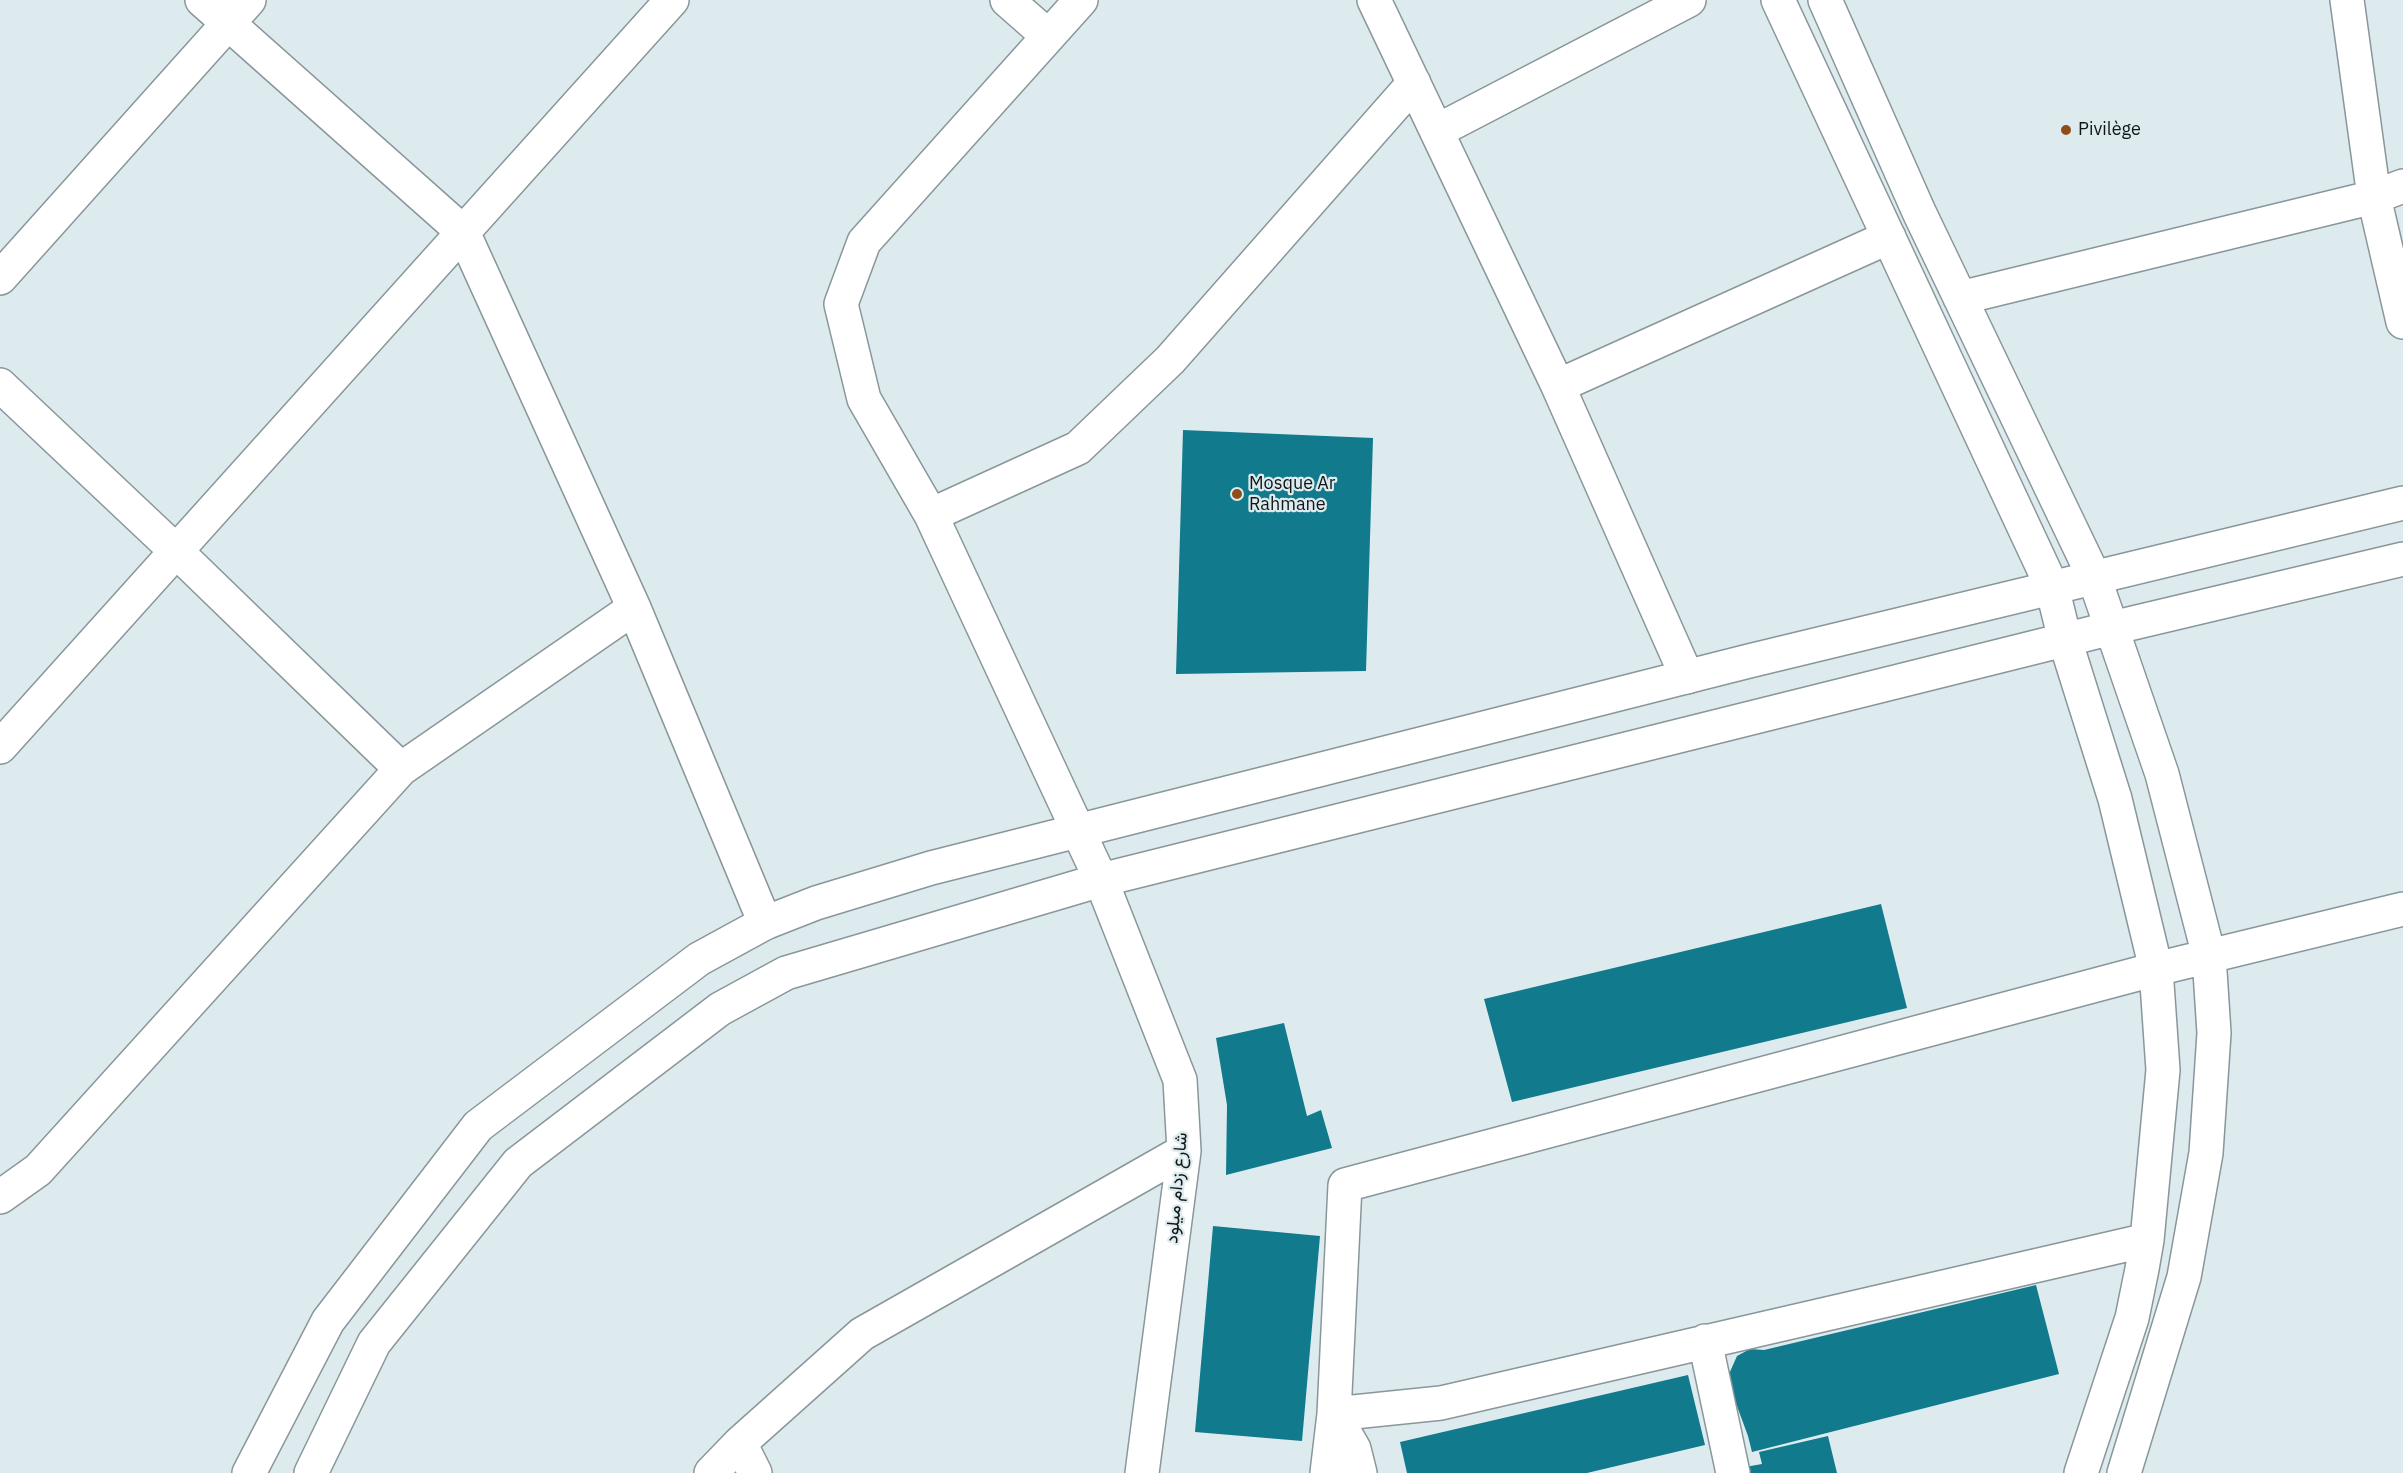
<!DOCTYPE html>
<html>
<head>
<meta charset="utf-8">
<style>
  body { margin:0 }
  canvas { display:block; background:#ddebef }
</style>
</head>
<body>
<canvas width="2403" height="1473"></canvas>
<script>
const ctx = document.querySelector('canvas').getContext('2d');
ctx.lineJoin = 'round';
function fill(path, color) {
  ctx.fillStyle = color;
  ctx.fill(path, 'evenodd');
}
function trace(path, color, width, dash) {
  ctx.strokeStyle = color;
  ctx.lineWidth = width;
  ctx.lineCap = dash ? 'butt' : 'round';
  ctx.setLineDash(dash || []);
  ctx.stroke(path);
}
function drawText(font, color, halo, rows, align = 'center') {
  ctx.font = font + ' "IBM Plex Sans",Vazirmatn,sans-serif';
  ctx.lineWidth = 4.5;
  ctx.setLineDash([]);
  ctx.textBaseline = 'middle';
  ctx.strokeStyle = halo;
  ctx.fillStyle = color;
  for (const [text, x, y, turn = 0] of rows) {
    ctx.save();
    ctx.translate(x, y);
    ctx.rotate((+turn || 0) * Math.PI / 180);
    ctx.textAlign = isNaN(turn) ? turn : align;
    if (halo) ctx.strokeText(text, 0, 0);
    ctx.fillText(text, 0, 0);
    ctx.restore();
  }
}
const building = new Path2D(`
  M1183,430L1373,438L1366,671L1176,674Z
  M1881,904L1907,1008L1512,1102L1484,999Z
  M1284,1023L1307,1116L1321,1110L1332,1148L1226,1175L1227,1105L1216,1038Z
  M1213,1226L1320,1236L1302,1441L1195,1432Z
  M2036,1285L2059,1374L1752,1452L1748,1436L1730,1387L1729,1374L1737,1356L1750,1349L1764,1350Z
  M1688,1375L1705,1445L1587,1473H1407L1400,1442Z
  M1828,1436L1837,1473H1747L1745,1467L1762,1464L1759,1452Z`);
const minor = new Path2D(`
  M202,0L463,232L634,608L765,923
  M1007,0L1048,36
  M1081,0L864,242L841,304L864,399L931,515L1101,880L1180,1080L1184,1151L1142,1473
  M1374,0L1558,386L1687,677
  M1778,0L2052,587L2065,640L2115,799L2156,969L2163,1070L2147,1240L2142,1269L2132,1318L2081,1473
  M1825,0L1919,212L2094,577L2162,774L2209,956L2214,1033L2206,1153L2184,1277L2124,1473
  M2347,0L2374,197L2403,322
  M1437,131L1689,0
  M0,278L249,0
  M1960,298L2374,197L2403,186
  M0,385L176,551L401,769
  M1558,386L1889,237
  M931,515L1078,448L1170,360L1414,83
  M0,747L672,0
  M0,1197L38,1170L401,769L634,608
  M1705,1341L1733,1473
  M740,1443L755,1473
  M711,1473L740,1443L862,1334L1184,1151
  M1327,1473L1334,1414L1345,1185L2156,969L2403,909
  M1360,1473L1354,1449L1334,1414L1441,1403L2147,1240`);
const major = new Path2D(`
  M249,1473L328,1321L478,1126L699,959L765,923L816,903L931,868L1749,661L2403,503
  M311,1473L374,1343L518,1163L720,1009L786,973L1101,880L2112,628L2403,559`);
const markers = [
  [2066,130,6,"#8f4d1a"],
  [1237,494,6,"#8f4d1a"]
];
const poiNames = [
  ["Pivilège",2078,130],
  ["Mosque Ar",1249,484],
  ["Rahmane",1249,505]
];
const streetNames = [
  ["شارع زدام ميلود",1177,1188,-85]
];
fill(building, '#117a8c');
trace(minor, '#89969a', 36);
trace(major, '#89969a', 36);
trace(minor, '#fff', 33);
trace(major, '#fff', 33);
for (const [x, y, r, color] of markers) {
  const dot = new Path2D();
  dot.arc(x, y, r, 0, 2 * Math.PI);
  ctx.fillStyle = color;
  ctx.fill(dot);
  trace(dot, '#ddebef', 2);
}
drawText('18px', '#111617', '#ddebef', poiNames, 'left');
drawText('18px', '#111617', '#ddebef', streetNames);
</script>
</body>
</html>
